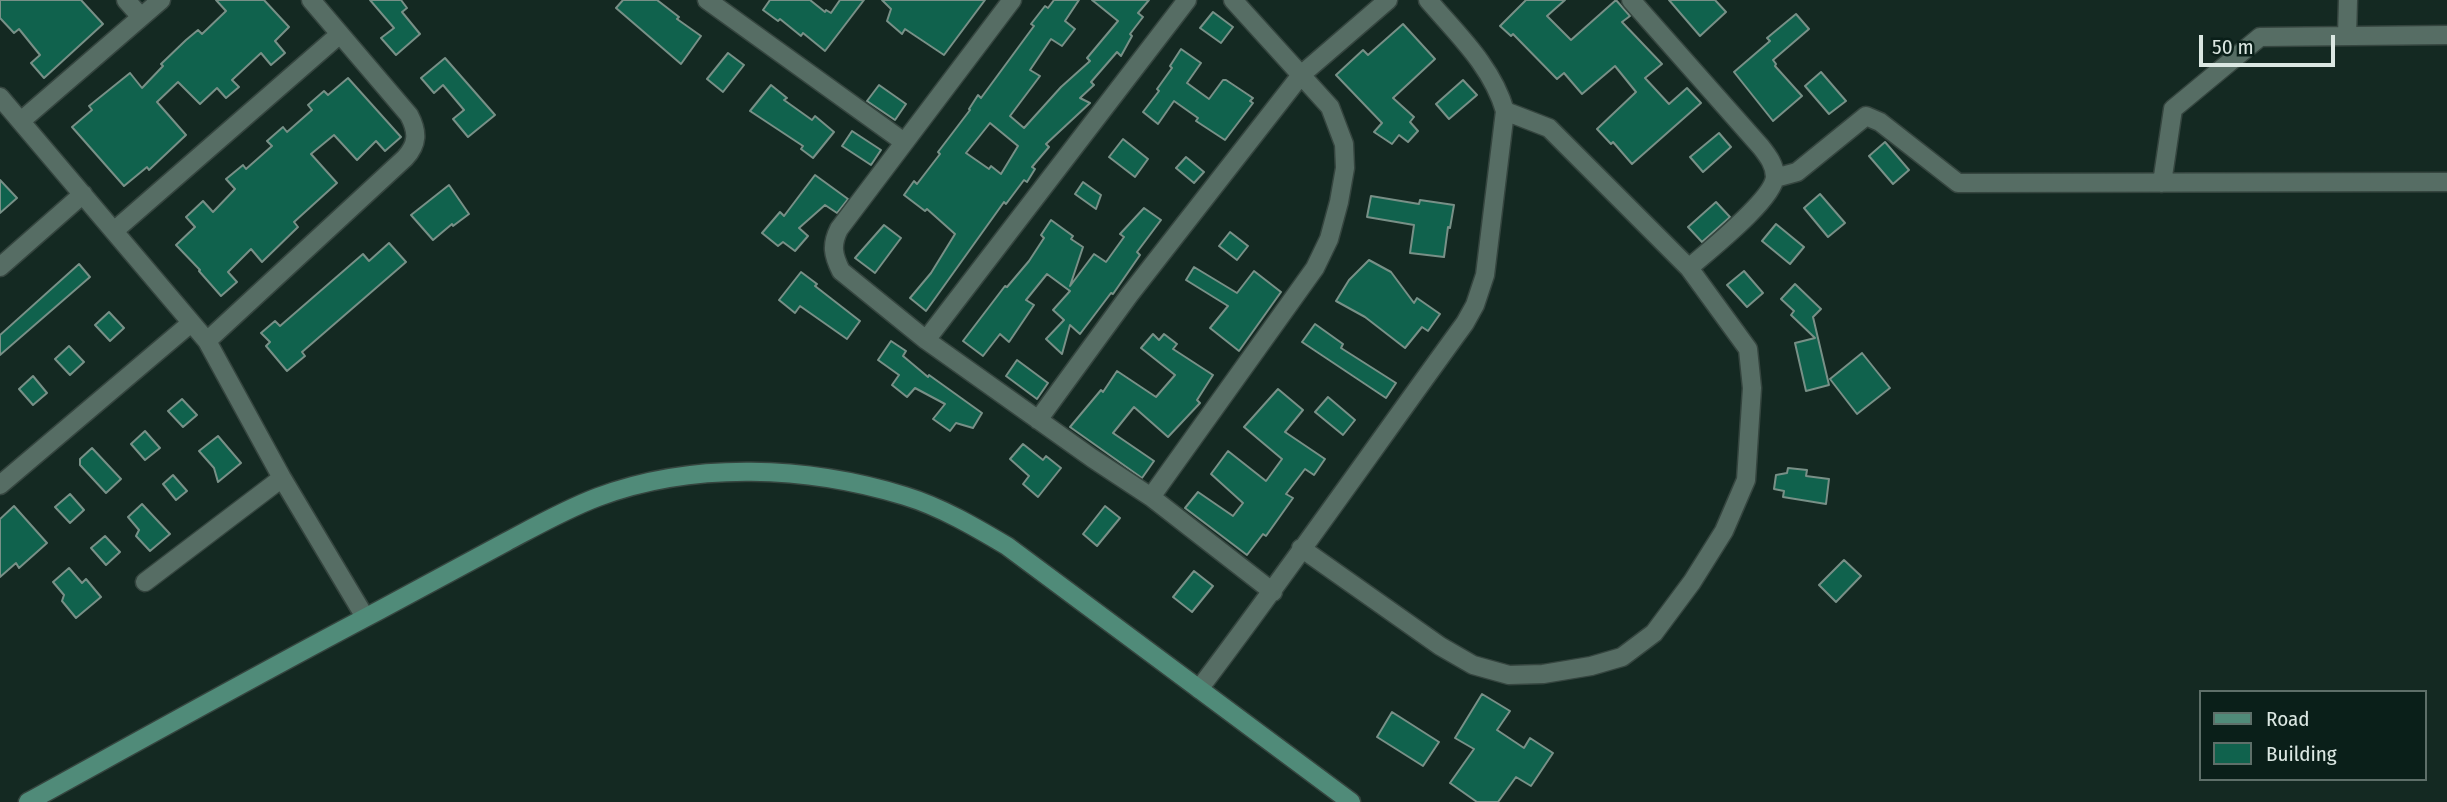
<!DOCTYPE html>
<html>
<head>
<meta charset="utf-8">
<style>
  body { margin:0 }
  #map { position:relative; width:2447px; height:802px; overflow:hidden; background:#142922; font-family:"Fira Sans Condensed",sans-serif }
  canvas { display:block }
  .legend { position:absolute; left:2199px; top:690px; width:228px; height:91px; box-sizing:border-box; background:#0a1f19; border:2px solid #5e6f69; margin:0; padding:9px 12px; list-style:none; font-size:21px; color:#dbe7e2 }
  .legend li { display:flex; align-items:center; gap:14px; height:35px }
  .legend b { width:35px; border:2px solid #5e6f69 }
  .scale { position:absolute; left:2199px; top:35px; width:136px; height:32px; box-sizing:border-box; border:4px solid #dbe7e2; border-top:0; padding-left:9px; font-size:21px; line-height:24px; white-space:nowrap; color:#dbe7e2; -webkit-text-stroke:5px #0a1f19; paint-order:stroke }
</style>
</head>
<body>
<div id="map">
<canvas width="2447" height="802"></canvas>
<ul class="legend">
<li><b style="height:9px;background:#508b79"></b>Road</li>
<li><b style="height:19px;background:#10624d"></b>Building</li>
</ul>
<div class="scale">50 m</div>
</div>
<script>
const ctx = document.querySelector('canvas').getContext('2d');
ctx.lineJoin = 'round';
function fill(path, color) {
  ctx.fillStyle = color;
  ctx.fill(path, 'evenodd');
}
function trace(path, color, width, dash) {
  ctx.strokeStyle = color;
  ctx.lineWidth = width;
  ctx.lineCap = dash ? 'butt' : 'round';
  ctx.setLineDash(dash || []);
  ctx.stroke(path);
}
const building = new Path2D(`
  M0,0H81L103,24L44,78L31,63L40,55L19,29L14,33L0,18Z
  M216,0H264L289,27L275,41L285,53L271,65L261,53L232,80L239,87L226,98L217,88L200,104L178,82L157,102L186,135L149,170L147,167L124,186L72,127L92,110L89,106L130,73L142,88L163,66L161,64L186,40L198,30L202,34L226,11Z
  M370,0H401L407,8L402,12L420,34L396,55L381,38L394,28Z
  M623,0H657L679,17L677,19L701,36L681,64L616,8Z
  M770,0H810L825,12L826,10L831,13L840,0H864L825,51L803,33L801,36L780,19L778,21L763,10Z
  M882,0H985L944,55L905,29L902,34L887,21L891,9Z
  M1054,0H1079L1065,21L1075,29L1062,46L1051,39L1030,70L1040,76L1010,116L1024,128L1061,87L1090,61L1087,58L1118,21L1092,0H1149L1138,13L1143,17L1130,34L1132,36L1121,56L1117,52L1091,82L1094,85L1080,98L1090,103L1046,144L1049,147L1032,167L1035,169L1027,182L1024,180L1006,204L1004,202L926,311L910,298L931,273L955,234L927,209L925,211L904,195L914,181L917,184L940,154L938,152L970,110L969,109L978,95L981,98L1034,26L1031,24L1045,6L1048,8ZM990,123L1018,146L1001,174L991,166L989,169L966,153Z
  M1526,0H1565L1547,16L1571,40L1616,0L1630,16L1622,22L1662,64L1645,78L1669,104L1687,88L1701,103L1632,164L1613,142L1611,144L1597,129L1636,92L1615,66L1582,94L1564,73L1557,79L1513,34L1511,36L1500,26Z
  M1669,0H1715L1726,12L1700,36Z
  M1213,12L1233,27L1221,43L1200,28Z
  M1796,14L1809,29L1773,60L1776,64L1775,66L1802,96L1773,121L1734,72L1770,41L1767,38Z
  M1403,24L1435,59L1393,98L1414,117L1410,122L1418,131L1408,142L1399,135L1392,144L1374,132L1382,123L1336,75L1363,50L1368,55Z
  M1181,49L1201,63L1187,83L1209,99L1223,80H1226L1253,98L1250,101L1253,103L1225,140L1196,121L1198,118L1174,101L1158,124L1143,112L1159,91L1157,89L1172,68L1170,66Z
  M728,53L744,65L723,92L707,79Z
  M445,58L495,115L468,137L453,119L464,110L443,85L434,93L421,78Z
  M1821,72L1846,101L1829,114L1805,86Z
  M348,78L401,137L385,151L376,141L357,160L334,135L311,154L337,183L294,222L298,227L262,262L251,249L228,272L237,282L221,296L199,271L200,270L176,245L195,227L186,217L203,201L213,212L235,189L226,179L243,165L246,169L272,146L267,141L283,127L287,132L312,110L308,105L324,91L328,95Z
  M1463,80L1477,95L1449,119L1436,104Z
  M771,85L787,98L784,100L812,120L815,116L834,132L813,158L801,149L803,146L750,111Z
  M879,85L906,104L895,120L867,101Z
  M852,131L881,150L871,165L842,146Z
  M1719,133L1731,147L1703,172L1690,157Z
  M1123,139L1148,159L1135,177L1109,157Z
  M1885,142L1909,170L1893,184L1869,156Z
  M1186,157L1204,172L1194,183L1176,168Z
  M815,175L848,199L837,213L825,205L799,228L808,236L795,251L783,242L778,246L762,233L780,212L784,216Z
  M0,180L17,198L0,213Z
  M1083,182L1101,195L1096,209L1075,194Z
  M449,185L469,214L453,226L452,224L433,240L411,215Z
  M1820,194L1845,223L1828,237L1804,208Z
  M1371,196L1419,204L1420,200L1454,205L1450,228L1448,227L1444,257L1410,253L1414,225L1367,217Z
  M1716,202L1730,217L1702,242L1688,227Z
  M1144,208L1161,220L1137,252L1140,255L1113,294L1111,293L1080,334L1070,325L1062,354L1046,339L1064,320L1053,310L1070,291L1047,274L1026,300L1034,305L1009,342L1000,334L983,356L963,341L1005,286L1007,287L1029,261L1044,238L1041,235L1051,220L1073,236L1071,239L1083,247L1070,286L1094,254L1106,262L1124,237L1120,234Z
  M1776,224L1804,247L1790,264L1762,241Z
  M884,225L901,238L875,273L855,258Z
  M1230,232L1248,246L1237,260L1219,246Z
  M389,243L406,262L302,352L305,356L287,371L266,346L270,342L261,333L275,321L280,326L363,254L369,261Z
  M1369,260L1391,272L1414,303L1417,298L1440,314L1428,331L1422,327L1405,348L1365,317L1336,301L1349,280Z
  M79,264L90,277L0,355V335Z
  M1194,267L1237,293L1254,271L1281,292L1239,351L1210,328L1228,306L1186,280Z
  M1744,271L1763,293L1747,307L1727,285Z
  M801,272L817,284L815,286L860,321L847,339L800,306L795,313L779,300Z
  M1795,284L1821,309L1813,317L1829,385L1806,391L1795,343L1815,338L1791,315L1794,311L1781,299Z
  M109,312L124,328L110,341L95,325Z
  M1315,324L1343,344L1341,348L1396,383L1386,398L1302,342Z
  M1153,334L1159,340L1164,334L1177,344L1173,349L1213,375L1197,400L1200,403L1168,437L1134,407L1113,433L1154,461L1142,478L1070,427L1101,390L1103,392L1117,371L1156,397L1175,375L1141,348Z
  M891,341L906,351L903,356L928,377L929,375L982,413L973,428L956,423L950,431L933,419L945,404L915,388L907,397L892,385L899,375L878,360Z
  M69,346L84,362L70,375L55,359Z
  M1862,353L1890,388L1857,414L1830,379Z
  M1017,360L1048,383L1037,399L1006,376Z
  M33,376L47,393L33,405L19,389Z
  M1278,389L1303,410L1285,432L1325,459L1314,475L1305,469L1286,494L1293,498L1266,536L1263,534L1247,555L1185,508L1198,492L1233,516L1243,503L1211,474L1228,451L1266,481L1282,459L1244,427Z
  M1328,397L1355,420L1343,435L1315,412Z
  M182,399L197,415L183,427L168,411Z
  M145,431L160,448L145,460L131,444Z
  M218,436L241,463L218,482L214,468L199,451Z
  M1023,444L1043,460L1046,456L1061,468L1038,497L1023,484L1029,476L1010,459Z
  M92,448L121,479L106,493L80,465V459Z
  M1788,468L1807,470L1806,476L1829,479L1826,504L1783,497L1784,491L1774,489L1776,475L1787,473Z
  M173,475L187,491L176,500L163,484Z
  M70,494L84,510L70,523L55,507Z
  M142,504L170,534L150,551L136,536L139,530L128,517Z
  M14,506L47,543L19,568L16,563L0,577V519Z
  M1105,506L1120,518L1097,546L1083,534Z
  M105,536L120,552L106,565L91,548Z
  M1844,560L1861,576L1836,602L1819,585Z
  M69,568L82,583L86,579L101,597L76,618L62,601L64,595L53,582Z
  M1194,571L1213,586L1192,612L1173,597Z
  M1482,694L1510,711L1497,730L1524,748L1530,738L1553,753L1531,786L1516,777L1498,802H1477L1450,783L1474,749L1455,738Z
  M1392,712L1439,742L1423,766L1377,737Z`);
const street = new Path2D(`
  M126,0L141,17
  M707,0L904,142
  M1012,0L839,229C831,245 833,255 841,271L926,340L1092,458L1151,497L1273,592
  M1631,0L1761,147C1768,156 1775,165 1775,177C1773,200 1708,251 1689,268
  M2347,36L2348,0
  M0,97L207,341L282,478L365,617
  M21,121L161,0
  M1775,178L1797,172L1866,116L1880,122L1958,183L2447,182
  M2162,183L2173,109L2260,37L2447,35
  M114,231L340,34
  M0,267L83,194
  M926,340L1187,0
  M207,341L405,158C418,144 418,132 409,115L311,0
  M1038,420L1130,294L1301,75L1388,0
  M0,485L191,323
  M1151,497L1315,268L1329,239L1339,202L1345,168L1344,144L1330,107L1233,0
  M1301,548L1440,646L1473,665L1509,675L1543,674L1591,666L1622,657L1654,633L1692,582L1724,531L1746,480L1752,388L1748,349L1689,268L1549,128L1505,111
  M145,582L282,478
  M1199,689C1290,569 1376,445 1465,323L1475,305L1485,275L1505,111C1492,66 1457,34 1428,0`);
const secondary = new Path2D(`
  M28,802C144,738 260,673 378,611C420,588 463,565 506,542C536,526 566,509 598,497C694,461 808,466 905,496C941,507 975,527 1007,546L1351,802`);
fill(building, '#10624d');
trace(building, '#789087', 2);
trace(street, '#35453f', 21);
trace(secondary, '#35453f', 21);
trace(street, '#566d64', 18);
trace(secondary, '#508b79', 18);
</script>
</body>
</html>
